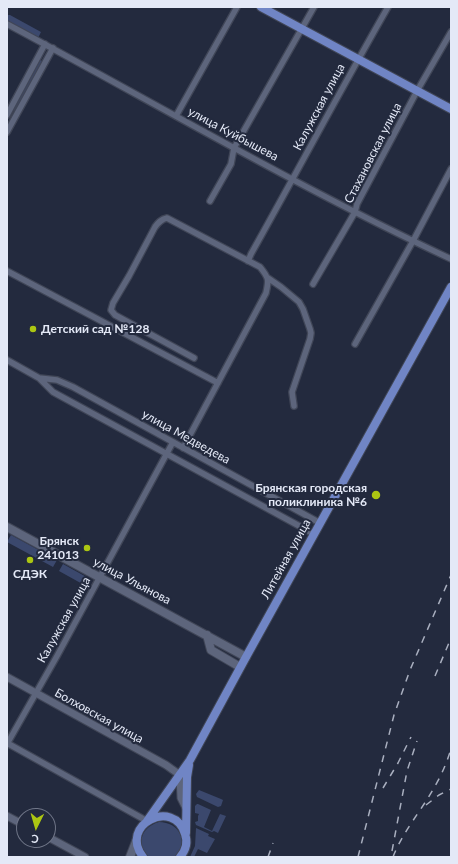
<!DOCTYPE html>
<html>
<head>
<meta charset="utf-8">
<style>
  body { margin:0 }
  #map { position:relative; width:458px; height:864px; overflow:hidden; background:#232a3e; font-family:Lato,sans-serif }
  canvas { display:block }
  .frame { position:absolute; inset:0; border:8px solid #e4e9f7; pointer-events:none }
  .north { position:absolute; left:16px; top:808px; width:40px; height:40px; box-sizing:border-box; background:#232a3e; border:1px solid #707688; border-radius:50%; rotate:185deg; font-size:11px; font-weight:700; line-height:16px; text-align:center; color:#e4e9f7 }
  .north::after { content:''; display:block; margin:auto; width:14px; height:18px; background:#acc612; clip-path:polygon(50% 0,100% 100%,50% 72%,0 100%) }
</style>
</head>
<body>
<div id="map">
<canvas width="458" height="864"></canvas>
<div class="frame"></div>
<div class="north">С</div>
</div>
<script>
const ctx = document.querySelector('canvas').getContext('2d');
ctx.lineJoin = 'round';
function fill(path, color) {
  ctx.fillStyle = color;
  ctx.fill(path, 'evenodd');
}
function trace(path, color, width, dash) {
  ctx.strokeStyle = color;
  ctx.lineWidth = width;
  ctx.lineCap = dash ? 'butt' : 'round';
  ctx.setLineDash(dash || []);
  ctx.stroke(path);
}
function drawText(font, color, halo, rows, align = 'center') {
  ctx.font = font + ' Lato,sans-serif';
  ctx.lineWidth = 4;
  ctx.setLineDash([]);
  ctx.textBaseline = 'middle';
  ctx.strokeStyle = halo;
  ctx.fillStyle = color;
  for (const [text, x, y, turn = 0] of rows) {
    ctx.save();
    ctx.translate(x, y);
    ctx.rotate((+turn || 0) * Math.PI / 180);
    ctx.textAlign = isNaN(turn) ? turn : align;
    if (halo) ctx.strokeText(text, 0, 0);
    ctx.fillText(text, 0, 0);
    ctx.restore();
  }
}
const green = new Path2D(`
  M7,15H10L41,32L38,38L7,21Z
  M41,60L43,63L16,111L13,110L39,61Z
  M11,535L57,560L53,567L7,542Z
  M63,564L90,579L86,586L59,571Z
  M199,790L221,799L223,800L221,806L218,807L197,797L196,794Z
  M197,804H198L211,810L204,827L212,831L220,814L226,816L218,833L214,831L212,832L196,825L195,822L198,821V816L199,814L195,813V806Z
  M159,822C179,822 190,842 175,857H148C136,844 141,827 159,822Z
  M196,828L209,834L208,836L215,839L207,853L198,849L194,857H190L195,846Z`);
const minor = new Path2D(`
  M7,24C155,103 299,188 451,259
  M7,115L45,44
  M176,116L237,7
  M7,132L53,48
  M210,201L231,164L234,148L314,7
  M248,261L251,254C297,172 341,89 388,7
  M7,271L218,383
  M268,278L281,287L299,302L303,309L310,329L311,333L310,339L292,392L294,406
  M313,284L355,212L357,204L417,91L451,32
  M355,344L413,241L451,169
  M7,360L39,378L57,380L73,387L320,523
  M39,378L53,392L314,534
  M183,448L266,293C269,280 269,278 260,267L167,218C161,219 158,223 155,227L129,276L113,303L111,310L115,315L194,358
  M7,743L147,821
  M7,744L57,656L173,442`);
const tertiary = new Path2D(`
  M7,677L166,765L180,775L181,798L186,808
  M7,816L24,825
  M48,837L85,857`);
const secondary = new Path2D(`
  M7,527L246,657
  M207,635L211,650L240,667
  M130,857L137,839`);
const primary = new Path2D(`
  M261,7L451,109
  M147,821L190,760L246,657L451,287
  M186,833L187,777L189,765
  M143,857C118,825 174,797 185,834C188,842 186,850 180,857`);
const rail = new Path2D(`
  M435,676L451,638
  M383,788L398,763L411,737
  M426,805L439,795L451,789
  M392,851L407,771L417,741
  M268,857L273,843
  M358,857L394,715L410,670L451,575
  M393,857C403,831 422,810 435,786C442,774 447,762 451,749`);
const markers = [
  [33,329,4,"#acc612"],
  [376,495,5,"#acc612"],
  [87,548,4,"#acc612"],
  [30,560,4,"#acc612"]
];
const streetNames = [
  ["Калужская улица",319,107,-62],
  ["улица Куйбышева",233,134,28],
  ["Стахановская улица",373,153,-63],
  ["улица Медведева",186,437,29],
  ["Литейная улица",286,559,-61],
  ["улица Ульянова",132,581,28],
  ["Калужская улица",64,620,-61],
  ["Болховская улица",99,716,29]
];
const poiNames = [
  ["Детский сад №128",41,329,"left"],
  ["Брянская городская",367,488],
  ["поликлиника №6",367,502],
  ["Брянск",79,541],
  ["241013",79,555],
  ["СДЭК",30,574,"center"]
];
fill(green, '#3b486d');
trace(minor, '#404657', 8);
trace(tertiary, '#404657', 9);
trace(secondary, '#404657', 10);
trace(primary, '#404657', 10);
trace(minor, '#5d657c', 5.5);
trace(tertiary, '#5d657c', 7);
trace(secondary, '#5d657c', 8);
trace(primary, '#7085c5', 8);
trace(rail, '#a9afbf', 1.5, [7, 7]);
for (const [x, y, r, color] of markers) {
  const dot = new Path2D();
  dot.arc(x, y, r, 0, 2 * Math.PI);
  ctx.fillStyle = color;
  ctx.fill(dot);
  trace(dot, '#232a3e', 1.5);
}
drawText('12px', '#e4e9f7', '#232a3e', streetNames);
drawText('bold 12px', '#e4e9f7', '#232a3e', poiNames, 'right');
</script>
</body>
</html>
